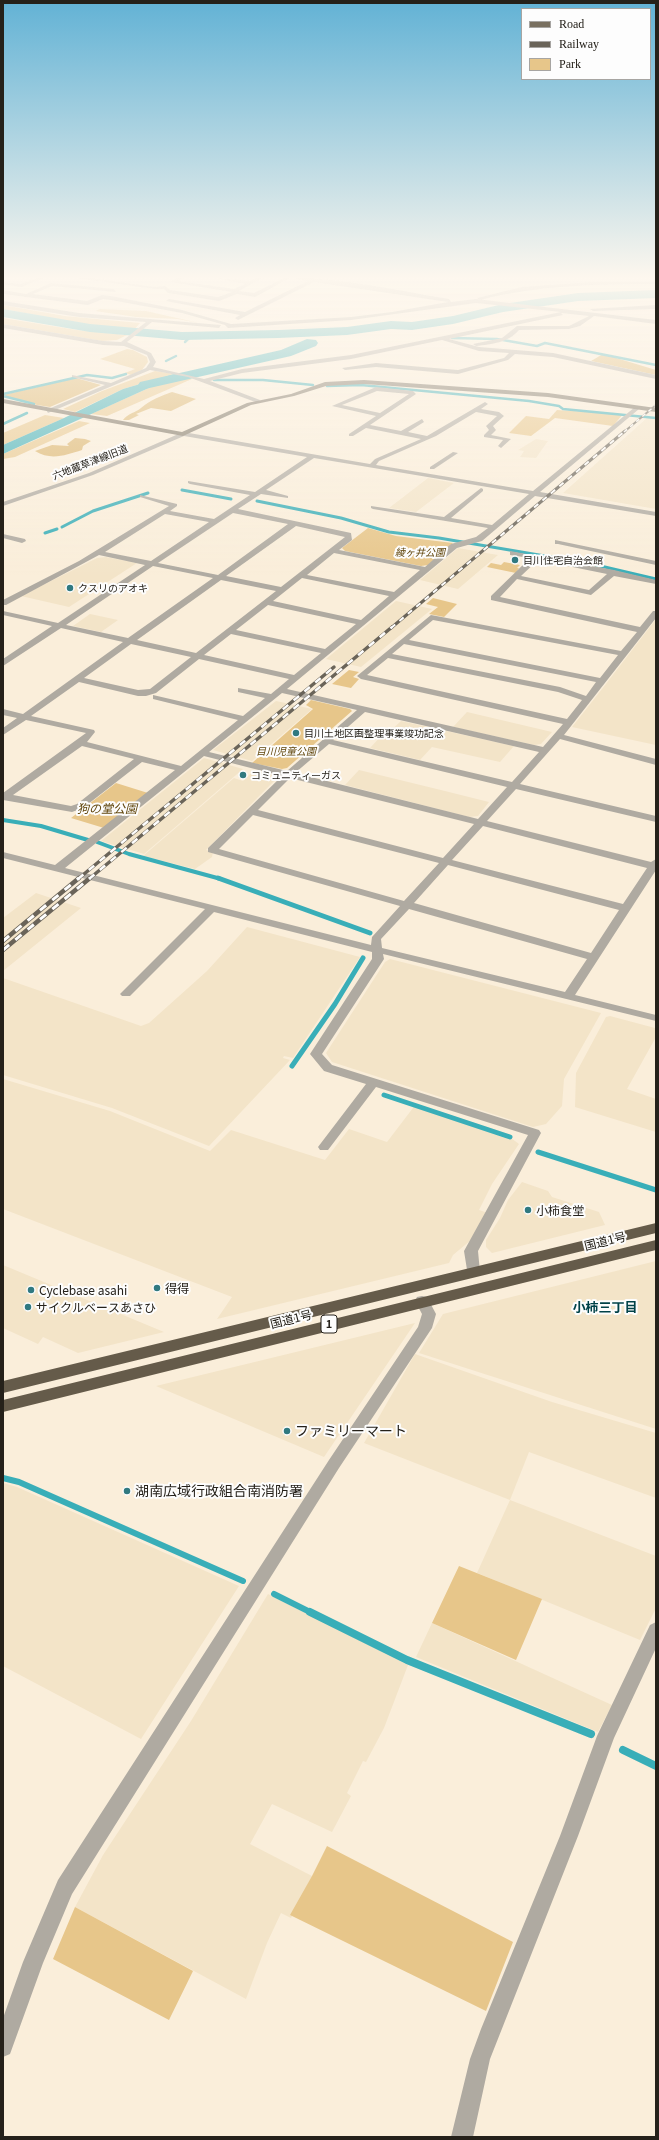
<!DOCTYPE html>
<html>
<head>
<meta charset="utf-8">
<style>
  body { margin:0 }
  #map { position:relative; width:659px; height:2140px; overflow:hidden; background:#faeeda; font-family:Georgia,serif }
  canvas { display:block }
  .frame { position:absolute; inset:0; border:4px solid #25211a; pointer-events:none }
  .legend { position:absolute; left:521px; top:8px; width:130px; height:72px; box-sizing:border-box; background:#fdfdfd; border:1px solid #a7a5a2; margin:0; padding:5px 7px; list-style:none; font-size:12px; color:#25211a }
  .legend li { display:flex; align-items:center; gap:8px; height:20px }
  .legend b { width:20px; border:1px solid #a7a5a2 }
</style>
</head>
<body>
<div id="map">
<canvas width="659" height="2140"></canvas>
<div class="frame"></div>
<ul class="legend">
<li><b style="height:5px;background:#797060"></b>Road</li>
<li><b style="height:5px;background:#6a6459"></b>Railway</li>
<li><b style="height:11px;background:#e7c68a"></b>Park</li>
</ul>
</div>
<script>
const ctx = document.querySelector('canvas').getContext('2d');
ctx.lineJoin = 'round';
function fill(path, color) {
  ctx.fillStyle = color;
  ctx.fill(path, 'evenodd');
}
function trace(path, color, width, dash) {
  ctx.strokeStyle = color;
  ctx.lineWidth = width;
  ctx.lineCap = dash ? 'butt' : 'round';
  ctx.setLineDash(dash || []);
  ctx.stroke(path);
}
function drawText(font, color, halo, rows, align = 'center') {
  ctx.font = font + ' Georgia,"Noto Sans JP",serif';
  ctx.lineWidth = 4;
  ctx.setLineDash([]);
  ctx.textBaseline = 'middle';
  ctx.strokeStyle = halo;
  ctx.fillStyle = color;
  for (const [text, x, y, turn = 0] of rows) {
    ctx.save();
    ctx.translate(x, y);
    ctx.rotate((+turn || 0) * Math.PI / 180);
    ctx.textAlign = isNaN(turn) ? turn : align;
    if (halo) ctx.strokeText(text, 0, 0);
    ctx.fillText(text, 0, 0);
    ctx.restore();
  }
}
const built = new Path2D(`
  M648,417L656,418V509L563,493Z
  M536,439L548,441L536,458L520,457L524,451L518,450Z
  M428,478L454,483L416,512L389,508Z
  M458,548L498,555L458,589L420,580Z
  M106,557L137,563L69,607L21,596L97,558Z
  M396,601L432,609L361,667L326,659Z
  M90,614L118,620L101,632L73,626Z
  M656,619V745L572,727L602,689Z
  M276,701L312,709L252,761L213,750Z
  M467,712L552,732L541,744L534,745L453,727Z
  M401,721L514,746L500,762L432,747L420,760L370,748L382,735L385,736Z
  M204,758L243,769L144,854L101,841Z
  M254,770L275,775L277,778L206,850L213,852L212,857L195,869L143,856L234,778L243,781Z
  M359,770L449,792L489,802L478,816L469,817L345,785Z
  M36,893L81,908L3,971V918Z
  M247,927L360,957L293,1058L284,1056L283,1058L290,1060L209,1146L112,1108L3,1075V978L141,1026L149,1023L207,971Z
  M390,959L601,1013L564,1079L562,1106L546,1124L533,1127L332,1062L326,1053L385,962Z
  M610,1016L655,1028L656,1030V1037L627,1089L656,1099V1132L575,1107L576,1073L606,1017Z
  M3,1079L110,1111L210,1151L231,1130L325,1160L349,1129L387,1142L416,1104L512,1135L511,1138L519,1144L492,1184L479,1210L488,1213L471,1240L453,1255L449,1263L217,1319L232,1297L3,1209Z
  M522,1182L548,1191L552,1197L599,1212L605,1225L492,1253L486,1247V1240L500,1218L508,1200Z
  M656,1261V1429L419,1353L443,1314Z
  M3,1265L164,1332L78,1353L43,1337L38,1344L3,1328Z
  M415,1323L324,1457L156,1386Z
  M415,1354L552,1402L656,1433V1498L529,1452L510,1500L656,1556V1608L640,1640L477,1573L510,1500L364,1443Z
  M3,1483L17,1487L239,1586L141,1739L3,1666Z
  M268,1594L408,1665L384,1728L366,1762L363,1761L347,1793L351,1796L332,1832L272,1804L250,1844L312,1876L291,1918L281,1913L267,1943L246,1999L75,1907L103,1855L191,1721Z
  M432,1623L612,1705L598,1732L416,1657Z`);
const green = new Path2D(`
  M3,305L65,316L140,323L134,330L77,323L3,309Z
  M100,309L146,311L199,323L178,319L136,317L95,311Z
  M3,318L77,330L127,335L117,340L102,341L3,324Z
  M127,349L133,350L147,357L148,362L142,370L131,375L125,373L135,369L100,359Z
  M155,371L174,374L123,389L75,412L63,409L102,391Z
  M183,377L192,379L107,416L91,414L151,387Z
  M557,410L623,414L613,426L555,418L531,436L509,433L526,416L549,419Z
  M45,415L64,418L3,445V433Z
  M79,421L90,423L15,457L3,459V454Z
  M368,528L396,536L453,543L428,565L421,566L345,551L342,548Z
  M504,562L520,565L517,568H519L516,573L487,567L491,563L501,565Z
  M433,598L457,604L444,617L429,614L438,607L426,604Z
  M349,670L359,672L353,677L359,679L351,688L332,684Z
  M311,700L350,709L352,711L287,768L282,769L252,763L313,709L306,705Z
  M116,783L148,793L104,828L71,818Z
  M459,1566L542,1599L516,1660L432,1623Z
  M327,1846L513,1942L486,2011L290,1915L312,1876Z
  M75,1907L193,1971L169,2020L53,1959Z`);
const forest = new Path2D(`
  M603,354L656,370V375L591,361Z
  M76,378L101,385L50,407L37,405L3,395Z
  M172,392L196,399L171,411L151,408L136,414L139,415L129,420H123C128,413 135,413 141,408C150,400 161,396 172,392Z
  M75,438L85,439L91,441L83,446L82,450C66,455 51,461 35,451L52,445L69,446L67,444Z`);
const water = new Path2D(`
  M174,374L183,377L151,387L3,454V445L64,418L123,389Z`);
const streamFar5 = new Path2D(`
  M452,338L497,339L537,346L545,343L656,365
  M185,342L191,336
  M166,361L176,356
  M214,380H263L313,385
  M327,386L361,385L529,401L559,406L563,409L656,418
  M3,394L87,375L112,378L126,374
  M3,396L34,404
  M3,424L27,413`);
const streamFar4 = new Path2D(`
  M182,490L231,499
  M257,501L341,518L389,532L439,538L592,564L656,579
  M62,527L93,511L148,493
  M45,533L57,529`);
const streamFar3 = new Path2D(`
  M3,820L41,826L88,840
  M97,842L129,854L221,879`);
const streamFar2 = new Path2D(`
  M218,878L370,933
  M292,1066L335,1004L363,958
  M384,1095L510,1137
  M538,1152L656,1190`);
const streamFar1 = new Path2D(`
  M3,1478L19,1482L243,1581
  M274,1594L312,1613`);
const stream = new Path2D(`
  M310,1612L407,1660L591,1734
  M623,1750L656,1766`);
const river = new Path2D(`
  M656,290V298L578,301L503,312L453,324L412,330L391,329L347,335L278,338L182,340L90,332L3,317V309L90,324L182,332L278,330L347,327L391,321L412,322L453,316L503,304L578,293Z
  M307,339L316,340L318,343L316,346L291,356L145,389L140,388L138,385L140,382L281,350Z`);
const minor = new Path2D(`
  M37,278H44L21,287L3,284V282L21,284Z
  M76,278H91L155,287L165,286L170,290L218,297L232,292L171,282L177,278H183L178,281L234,289L245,284L215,278L250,281L256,278H262L239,291L254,293L284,278H290L255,297L237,294L219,301L168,293L164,289H155Z
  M294,278C345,278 398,291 449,299L451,302L476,299L656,320V324L594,316L580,326L569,329L519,330C508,343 492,344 476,346L473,344L502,338L517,326H569L589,316L561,313L563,315L449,339L479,347L553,353L656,375V379L553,357L515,354L508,360L458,374L376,367L345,370L342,368L376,363L458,370L504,358L509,353L479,351L442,340L351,359L242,373L210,381L260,400L258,403L188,377L150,370L48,413L46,410L105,385L72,377V375L111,383L146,368L150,362L147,355L124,346L103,345L3,328V324L103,341L121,342L146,322L79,317L3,305V301L79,313L221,325L219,328L152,322L127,342L151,353L156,362L153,367L204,379L242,369L351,355L561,312L476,303L351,320L228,328L225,325L182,313L111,300L103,299L88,305L3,294V290L26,294L51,283L114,289L116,292L52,286L33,294L87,301L102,295L111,296L182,310L231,324L351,317L392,312L448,302L314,282L238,320L235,318L240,315L166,301L169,299L245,312L308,281Z
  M590,282H656V284C596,284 538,285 480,300L477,298L522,287Z
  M656,305V309L593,311L590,309Z
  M376,387L413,391L416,394L370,425L401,431L422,419L424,422L408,432L427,436L485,402L488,404L481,409L499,412L504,416L493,426L496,430L491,435L511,439L501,448L498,446L503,440L484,437V435L489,430L486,426L497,416L476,412L436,436L379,461L376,465L533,491L635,407H639V409L540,492L656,512V516L535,496L482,541L457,548L287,689L543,747L563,724L361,679L357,676L431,615L621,651L637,632L491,600V596L530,558L510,555V551L614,570L656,580V584L614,576L591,595L517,579L500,597L640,627L653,611H656V618L564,735L656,759V765L560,739L520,784L656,816V822L516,789L487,821L651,862L656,859V870L575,995L656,1015V1021L383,954L384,959L322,1054L332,1065L539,1130L541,1133L478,1251L480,1272L478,1276H468L464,1251L528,1135L376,1087L328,1150H320L318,1147L366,1084L324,1071L310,1054L372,959V952L214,912L130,996H122L120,994L205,909L3,858V852L55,865L175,770L142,762L83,808L72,812L3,800V793L86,733L26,720L3,735V728L17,718L3,715V709L23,714L123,642L61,628L3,666V659L52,626L3,615V611L58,623L145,565L99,555L6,605H3V600L79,561L169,506L140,497V495L177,504V506L170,511L214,519L250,495L190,484L188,483V481L255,492L307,457L184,436L93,475L3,506V502L89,473L183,432L370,464L375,459L421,439L366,428L353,436H349V434L376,416L332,406ZM377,391L409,394L380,413L342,405ZM314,458L529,494L492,525L451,518L483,491V489L481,488L444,517L371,506V508L373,509L488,528L476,537L451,544L425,567L339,550L352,540L351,533L238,509L261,494L288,498V496L266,490ZM233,513L288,524L218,575L158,563ZM165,514L209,522L151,561L105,552ZM296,526L345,537L281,587L226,576ZM334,553L420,570L394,592L307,575ZM538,560L607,574L589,590L521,576ZM153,566L213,578L128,638L66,625ZM302,578L389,596L361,620L273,601ZM221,580L276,591L196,653L137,640ZM268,605L356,624L325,649L236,630ZM433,620L618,655L600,678L409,640ZM231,634L321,653L294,675L204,655ZM131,644L191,657L150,689L138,690L84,678ZM404,644L596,682L586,696L560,687L392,654ZM388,658L558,692L582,700L567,719L367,675ZM199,659L289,679L271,694L238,688V692L265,698L243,716L153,695V699L238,720L181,766L87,742L95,732L94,730L31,716L79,682L138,696H146L156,693ZM282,693L357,710L287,771L209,752ZM365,712L539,752L512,782L333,740ZM329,744L507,787L478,819L295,773ZM82,746L134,759L77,804L71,806L13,795ZM204,756L282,776L208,848V852L400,906L372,937L371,945L65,868ZM290,778L474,824L443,858L258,810ZM253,815L439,863L404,901L219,849ZM483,826L647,868L623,904L452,860ZM448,865L619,910L591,953L414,903ZM409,909L587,959L565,992L382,948L381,939Z
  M453,452L458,453L434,469H430V467Z
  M3,534L25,539L26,541L22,543L3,538Z
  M555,540L656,561V565L558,544H555Z
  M422,1296L427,1297L436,1314L432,1328L339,1468L72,1894L43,1963L10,2054L3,2057V2018L23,1962L58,1880L329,1460L418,1327L422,1314L415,1301L417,1297Z
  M656,1622V1648L614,1738L578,1836L490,2059L473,2137H451L470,2059L481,2029L560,1836L597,1736L650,1625Z`);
const major = new Path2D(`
  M364,380L548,393L656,408V412L548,397L364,384L326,386L294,396L251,405L183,436L3,403V399L182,432L247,403L291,394L325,382Z`);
const highway = new Path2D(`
  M656,1223V1233L3,1393V1381Z
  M656,1240V1250L3,1412V1400Z`);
const railFar3 = new Path2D(`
  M624,432L656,405`);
const railFar2 = new Path2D(`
  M391,628L625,431`);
const railFar1 = new Path2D(`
  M78,879L334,667
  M89,879L392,627`);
const rail = new Path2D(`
  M3,941L79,878
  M3,950L90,878`);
const markers = [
  [515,560,4,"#307980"],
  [70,588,4,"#307980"],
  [296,733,4,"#307980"],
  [243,775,4,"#307980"],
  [528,1210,4,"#307980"],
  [157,1288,4,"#307980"],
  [31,1290,4,"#307980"],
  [28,1307,4,"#307980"],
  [287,1431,4,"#307980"],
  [127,1491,4,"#307980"]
];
const farStreetnames = [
  ["六地蔵草津線旧道",90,462,-21]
];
const farParknames = [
  ["綾ヶ井公園",420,552],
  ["目川児童公園",286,751]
];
const farPoinames = [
  ["目川住宅自治会館",523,560],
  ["クスリのアオキ",78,588],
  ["目川土地区画整理事業竣功記念",304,733],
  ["コミュニティーガス",251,775]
];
const shields = [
  [329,1324,16]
];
const shieldNames = [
  ["1",329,1324]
];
const parkNames = [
  ["狗の堂公園",107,808]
];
const poiNames = [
  ["小柿食堂",536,1210],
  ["得得",165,1288],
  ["Cyclebase asahi",39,1290],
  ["サイクルベースあさひ",36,1307]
];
const streetNames = [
  ["国道1号",605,1241,-14],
  ["国道1号",291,1319,-14]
];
const neighbourhoodNames = [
  ["小柿三丁目",605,1307]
];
const nearPoinames = [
  ["ファミリーマート",295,1431],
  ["湖南広域行政組合南消防署",135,1491]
];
fill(built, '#f3e4c8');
fill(green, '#e7c68a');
fill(forest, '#dab36a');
fill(water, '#39aeb8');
trace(streamFar5, '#39aeb8', 2.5);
trace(streamFar4, '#39aeb8', 3);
trace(streamFar3, '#39aeb8', 4);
trace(streamFar2, '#39aeb8', 5);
trace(streamFar1, '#39aeb8', 6);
trace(stream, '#39aeb8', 8);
fill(river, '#39aeb8');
fill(minor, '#afaaa1');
fill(major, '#797060');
fill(highway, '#655b4a');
trace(railFar3, '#6a6459', 2);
trace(railFar2, '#6a6459', 3);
trace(railFar1, '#6a6459', 3.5);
trace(rail, '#6a6459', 4.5);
trace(railFar3, '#fdfdfd', 1.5, [4]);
trace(railFar2, '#fdfdfd', 2, [5.5]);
trace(railFar1, '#fdfdfd', 2.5, [7]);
trace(rail, '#fdfdfd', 3, [8]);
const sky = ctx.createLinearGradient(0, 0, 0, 578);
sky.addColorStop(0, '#62b2d5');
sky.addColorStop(0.48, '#fdf7ee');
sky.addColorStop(1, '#fdf7ee00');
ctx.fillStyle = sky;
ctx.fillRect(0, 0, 659, 578);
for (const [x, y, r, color] of markers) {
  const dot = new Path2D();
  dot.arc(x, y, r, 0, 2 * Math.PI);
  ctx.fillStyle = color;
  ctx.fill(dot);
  trace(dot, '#fdfdfd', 1.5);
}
drawText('10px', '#25211a', '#fdfdfd', farStreetnames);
drawText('italic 10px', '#61460c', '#fdfdfd', farParknames);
drawText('10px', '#25211a', '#fdfdfd', farPoinames, 'left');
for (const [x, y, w] of shields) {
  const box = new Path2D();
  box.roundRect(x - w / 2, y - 9, w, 18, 3);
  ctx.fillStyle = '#fdfdfd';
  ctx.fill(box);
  trace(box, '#25211a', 1);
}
drawText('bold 11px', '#25211a', null, shieldNames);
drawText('italic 12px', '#61460c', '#fdfdfd', parkNames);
drawText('12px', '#25211a', '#fdfdfd', poiNames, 'left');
drawText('12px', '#25211a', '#fdfdfd', streetNames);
drawText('bold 13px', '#004248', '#fdfdfd', neighbourhoodNames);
drawText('14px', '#25211a', '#fdfdfd', nearPoinames, 'left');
</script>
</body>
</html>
